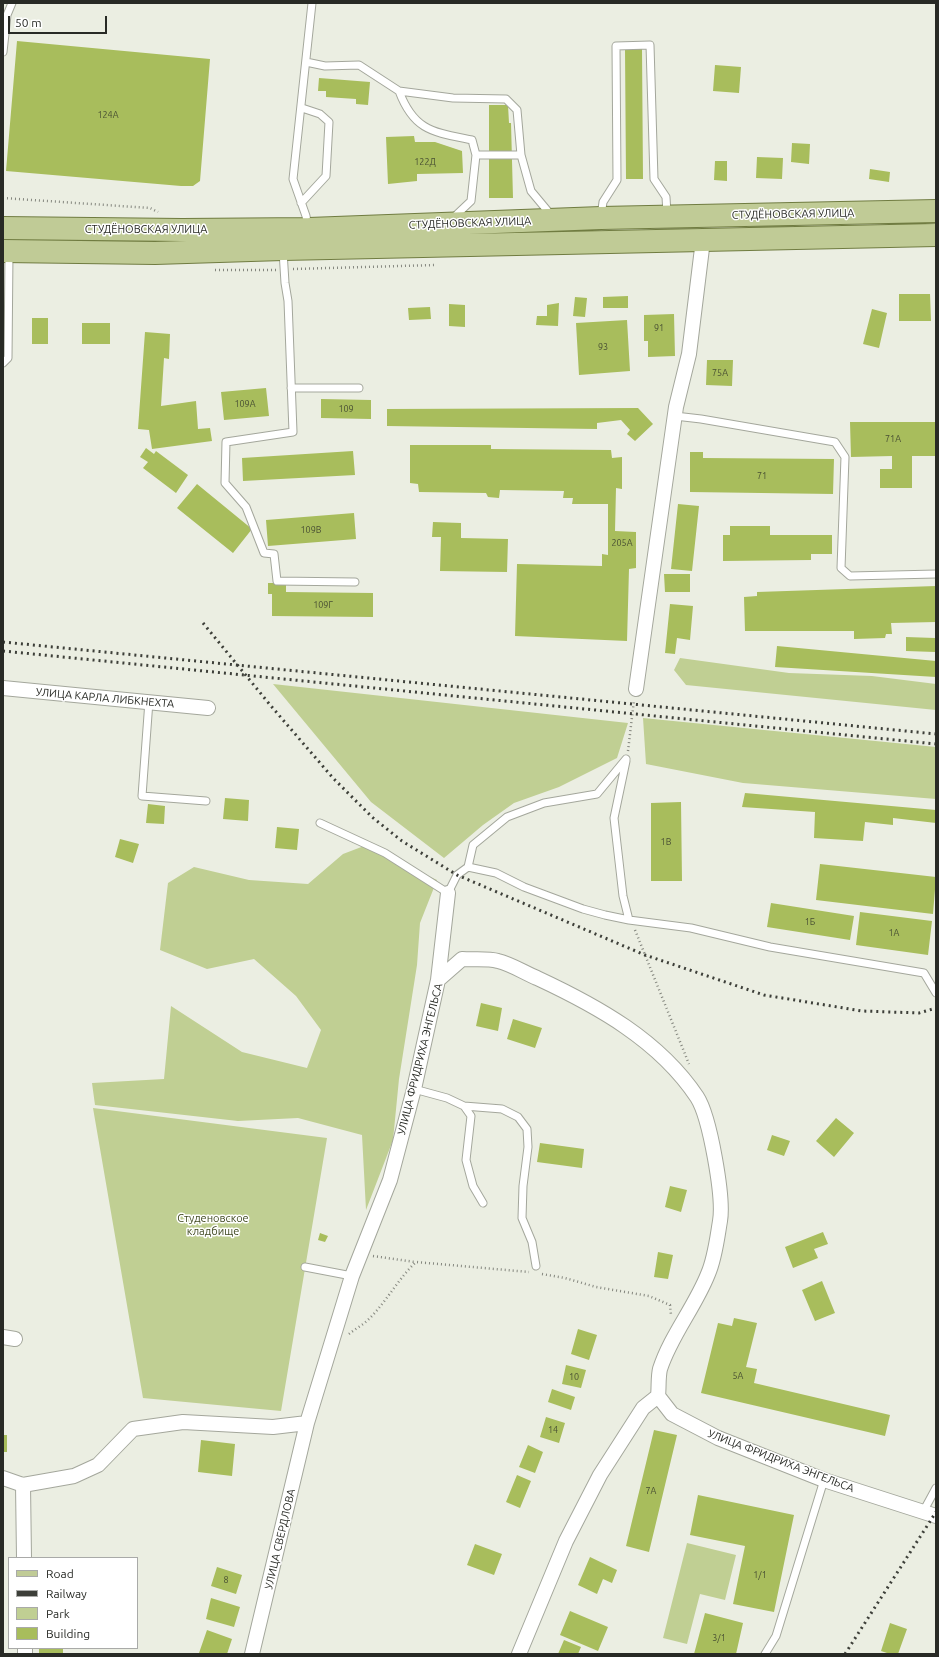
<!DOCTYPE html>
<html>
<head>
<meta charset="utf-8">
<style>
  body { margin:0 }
  #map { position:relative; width:939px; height:1657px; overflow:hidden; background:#ebeee2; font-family:Ubuntu,sans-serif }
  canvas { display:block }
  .frame { position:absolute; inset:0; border:4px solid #282a25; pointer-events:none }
  .legend { position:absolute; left:8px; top:1557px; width:130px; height:92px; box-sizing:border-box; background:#fff; border:1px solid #a9aaa8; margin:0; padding:5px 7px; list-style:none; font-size:12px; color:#282a25 }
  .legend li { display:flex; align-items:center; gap:8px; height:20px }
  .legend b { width:20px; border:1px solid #a9aaa8 }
  .scale { position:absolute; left:8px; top:16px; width:99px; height:18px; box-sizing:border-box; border:2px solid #282a25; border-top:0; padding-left:5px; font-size:12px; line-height:14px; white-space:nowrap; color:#282a25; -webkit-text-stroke:3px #fff; paint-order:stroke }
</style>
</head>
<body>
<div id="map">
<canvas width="939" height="1657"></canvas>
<div class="frame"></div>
<ul class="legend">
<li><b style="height:5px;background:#c0cb96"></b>Road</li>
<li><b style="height:5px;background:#3d3f39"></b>Railway</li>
<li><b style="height:11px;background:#c0cf93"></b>Park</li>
<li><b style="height:11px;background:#a8bd5c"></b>Building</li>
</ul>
<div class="scale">50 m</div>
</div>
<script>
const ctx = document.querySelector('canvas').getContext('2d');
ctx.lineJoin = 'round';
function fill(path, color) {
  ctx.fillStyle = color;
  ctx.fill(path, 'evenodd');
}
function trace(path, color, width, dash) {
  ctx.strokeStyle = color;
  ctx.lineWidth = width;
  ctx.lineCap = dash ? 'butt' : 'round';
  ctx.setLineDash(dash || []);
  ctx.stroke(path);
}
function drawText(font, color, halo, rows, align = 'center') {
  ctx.font = font + ' Ubuntu,sans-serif';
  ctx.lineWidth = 3;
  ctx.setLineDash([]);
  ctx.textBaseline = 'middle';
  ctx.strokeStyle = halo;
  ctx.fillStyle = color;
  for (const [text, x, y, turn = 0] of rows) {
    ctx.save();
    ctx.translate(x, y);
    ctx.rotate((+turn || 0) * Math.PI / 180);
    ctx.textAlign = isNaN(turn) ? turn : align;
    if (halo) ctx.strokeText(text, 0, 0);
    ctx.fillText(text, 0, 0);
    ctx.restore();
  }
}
const green = new Path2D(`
  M680,658L789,673L872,676L936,684V710L686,685L674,670Z
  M273,684L628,723L617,758L559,787L514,803L483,825L444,858L371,802Z
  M643,718L936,747V799L743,783L646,764Z
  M364,846L437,880L420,923L417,965L399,1079L393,1140L366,1210L362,1135L298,1118L238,1121L95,1105L92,1083L164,1079L171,1006L242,1052L307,1068L321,1030L296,996L254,959L207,969L160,950L168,883L194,867L249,880L308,884L343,854Z
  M93,1108L327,1138L281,1411L143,1398Z
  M687,1543L736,1555L725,1600L700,1594L687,1644L663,1638Z`);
const building = new Path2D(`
  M17,41L210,59L200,181L193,186H181L6,171Z
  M625,49H642L643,179H626Z
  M715,65L741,67L739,93L713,91Z
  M319,78L370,82L368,105L356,104V99L326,97V91H318Z
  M489,105H508L509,123H511L513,198H489Z
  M414,136L415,142H435L462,151L463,173L417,174V181L388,184L386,137Z
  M792,143L810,144L809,164L791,162Z
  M757,157L783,158L782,179L756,178Z
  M715,161H727V181L714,180Z
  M870,169L890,172L889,182L869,179Z
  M899,294H930L931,321H899Z
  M628,296V308H603V297Z
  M575,297L587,298L585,317L573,316Z
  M559,303L558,326L536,325L537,316H547V305Z
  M449,304L465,305V327L449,326Z
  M430,307L431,319L409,320L408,308Z
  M872,309L887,313L879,348L863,344Z
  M674,314L675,356L648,357V341H644V315Z
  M32,318H48V344H32Z
  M627,320L630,371L579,375L576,323Z
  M82,323H110V344H82Z
  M145,332L170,334L169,359L164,358L161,406L196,401L198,429L210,428L212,441L152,449L149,430L138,429Z
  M707,360H733L732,386L706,385Z
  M266,388L269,416L224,420L221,392Z
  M321,399L371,400V419L321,418Z
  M638,408L653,424L635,441L627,434L630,430L621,420L597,423V429L387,426V409Z
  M850,422H936V456H912V488H880V469H892V456L851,457Z
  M410,445H491V449L611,450L612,458L622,457V489L616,488L615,531L636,532V568L629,569L627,641L515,636L517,564L602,566V554L608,555V504H572L573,498H563L564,491L500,490L499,498L488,497L486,493L419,492L418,484L410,483Z
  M146,448L154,454L156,451L188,475L176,493L143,468L148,462L140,457Z
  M353,451L355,475L243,481L242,458Z
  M690,452H703V458L834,459L833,494L690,492Z
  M197,484L252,529L233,553L177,508Z
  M678,504L699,506L692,571L671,569Z
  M354,513L356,539L268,546L266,520Z
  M433,522L461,523V538L508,539L507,572L440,571L441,537H432Z
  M730,526H770V535H832V554H811V560L723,561V535H730Z
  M664,574H690V592H665Z
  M268,583H286V592L373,593V617L272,616V594H268Z
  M936,586V622L891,623L892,634H886L885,638L854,639V631H745L744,597L757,596V592Z
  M670,604L693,606L690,640L677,638L675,654L665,653Z
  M906,637L935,638V652L906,651Z
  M777,646L936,661V677L775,667Z
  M745,793L936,810V823L893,818V825L865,822L863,841L814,838L815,812L742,807Z
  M225,798L249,800L248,821L223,819Z
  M681,802L682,881H651V803Z
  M148,804L165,806L164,824L146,823Z
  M277,827L299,829L297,850L275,848Z
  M120,839L139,844L133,863L115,857Z
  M820,864L936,877L933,914L816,900Z
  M771,903L854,916L850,940L767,927Z
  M860,912L932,921L928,955L856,945Z
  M481,1003L502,1008L498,1031L476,1026Z
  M513,1019L542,1028L535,1048L507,1039Z
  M836,1118L854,1133L834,1157L816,1141Z
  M772,1135L790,1141L784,1156L767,1150Z
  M540,1143L584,1149L582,1168L537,1162Z
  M670,1186L687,1190L681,1212L665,1207Z
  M823,1232L828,1244L814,1249L818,1258L793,1268L785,1247Z
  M320,1233L328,1236L325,1242L318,1240Z
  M658,1252L673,1255L668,1279L654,1277Z
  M822,1281L835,1313L815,1321L802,1290Z
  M734,1318L757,1323L746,1367L757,1369L754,1383L890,1415L885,1436L701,1393L718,1323L732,1326Z
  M578,1329L597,1335L589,1360L571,1354Z
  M566,1365L586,1370L581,1388L562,1384Z
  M552,1389L575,1397L571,1410L548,1402Z
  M546,1417L565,1423L559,1443L540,1437Z
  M654,1430L677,1435L649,1552L626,1546Z
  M3,1435H7V1452H3Z
  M201,1440L235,1444L232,1476L198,1472Z
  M528,1445L543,1452L535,1473L519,1467Z
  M517,1475L531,1481L520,1508L506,1502Z
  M698,1495L794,1515L774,1612L733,1604L745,1546L690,1535Z
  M475,1544L502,1554L494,1575L467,1565Z
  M590,1557L617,1570L612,1583L603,1579L597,1594L578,1585Z
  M217,1567L242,1575L236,1594L211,1586Z
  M211,1598L240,1607L234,1627L206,1619Z
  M570,1611L608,1627L598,1651L560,1635Z
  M705,1613L743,1623L736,1654H694Z
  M890,1623L907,1629L898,1654H890L881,1651Z
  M207,1630L232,1639L227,1654L199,1653Z
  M564,1640L581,1647L578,1654H558Z
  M39,1648H63V1654H39Z`);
const path = new Path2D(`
  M3,198L150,208L158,212
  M293,269L436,265
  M215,270H276
  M628,751L634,700
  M635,930L689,1064
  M373,1256L415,1262
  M542,1274L565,1278L596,1287L649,1296L670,1305L671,1315
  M349,1334C355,1329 363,1325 369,1319C387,1301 398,1279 416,1262L529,1272`);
const lane = new Path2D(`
  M3,52L7,15L12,3
  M306,62L325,66L359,65L399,91L453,98L506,99L517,110L521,155
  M399,91C414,131 433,132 472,140L476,155
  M301,203L326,176L329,122L320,114L302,108
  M601,216L603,202L617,180L616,46L650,45L654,179L666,197L667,214
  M452,219L471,201L476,155H521L531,191L551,215
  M308,227L306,216L293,179L312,3
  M283,251L285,283L288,301L293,432L226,442L225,483L246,507L264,553L274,554L277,581L355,582
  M3,363L8,358L9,254
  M291,388H359
  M675,416L701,419L835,442L845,457L841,568L850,576L936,574
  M149,701L142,796L206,801
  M626,761L614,818L623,896L629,920
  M320,823L385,853L448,893L457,875L468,867L496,873L524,887L583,909L605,915L629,920L691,928L770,947L924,973L936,993
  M468,867L473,845L507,817L544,803L597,794L626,759
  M414,1089L447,1098L464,1106L471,1116L466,1160L473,1186L483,1203
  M464,1106L502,1109L518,1117L527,1129L528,1147L523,1186L522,1218L532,1242L536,1266
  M305,1267L352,1276
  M923,1512L936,1488
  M765,1654L776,1636L824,1480`);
const street = new Path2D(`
  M3,688L208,708
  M636,689L676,407L689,354L703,240
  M438,980L448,893
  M3,1337L15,1339
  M3,1478L23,1485
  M23,1485L74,1476L98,1465L133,1429L183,1422L273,1427L307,1423L352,1276L390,1180L414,1089L438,980L462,959C473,960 487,958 498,961C511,964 525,973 537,978C597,1006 659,1040 697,1097C710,1117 724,1198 720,1221C717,1239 715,1258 708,1274C695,1307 671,1335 660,1369C658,1377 659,1388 658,1396L672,1414L718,1438L824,1480L936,1516
  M23,1485L24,1558
  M25,1648V1654
  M252,1654L307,1423
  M519,1654L566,1541L600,1475L643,1408L658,1396`);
const primary = new Path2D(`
  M3,228L182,230L309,229L601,218L936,211
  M3,251L155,253L283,249L936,235`);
const rail = new Path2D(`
  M203,623L271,706L333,778L372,817L402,841L457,875L645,955L764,995L862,1011L919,1013L936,1008
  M3,642L936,734
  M3,651L936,744
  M845,1654L936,1512`);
const numberNames = [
  ["124А",108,115],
  ["122Д",425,162],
  ["91",659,328],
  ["93",603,347],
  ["75А",720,373],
  ["109А",245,404],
  ["109",346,409],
  ["71А",893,439],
  ["71",762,476],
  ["109В",311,530],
  ["205А",622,543],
  ["109Г",323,605],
  ["1В",666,842],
  ["1Б",810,922],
  ["1А",894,933],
  ["5А",738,1376],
  ["10",574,1377],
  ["14",553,1430],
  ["7А",651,1491],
  ["1/1",760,1575],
  ["8",226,1580],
  ["3/1",719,1638]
];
const streetNames = [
  ["СТУДЁНОВСКАЯ УЛИЦА",793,214,-1],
  ["СТУДЁНОВСКАЯ УЛИЦА",470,223,-2],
  ["СТУДЁНОВСКАЯ УЛИЦА",146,229],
  ["УЛИЦА КАРЛА ЛИБКНЕХТА",105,698,5],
  ["УЛИЦА ФРИДРИХА ЭНГЕЛЬСА",420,1059,-76],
  ["УЛИЦА ФРИДРИХА ЭНГЕЛЬСА",781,1461,21],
  ["УЛИЦА СВЕРДЛОВА",280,1539,-77]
];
const parkNames = [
  ["Студеновское",213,1218],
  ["кладбище",213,1231]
];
fill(green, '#c0cf93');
fill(building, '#a8bd5c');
trace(lane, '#a4a79c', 9);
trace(street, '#a4a79c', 16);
trace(primary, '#707c41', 24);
trace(path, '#84867e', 2.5, [1, 3]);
trace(lane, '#fff', 7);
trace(street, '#fff', 14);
trace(primary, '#c0cb96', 22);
trace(rail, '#3d3f39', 3, [2, 4]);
drawText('9px', '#484f33', null, numberNames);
drawText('11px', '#282a25', '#fff', streetNames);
drawText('11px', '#3f4820', '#fff', parkNames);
</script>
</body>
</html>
